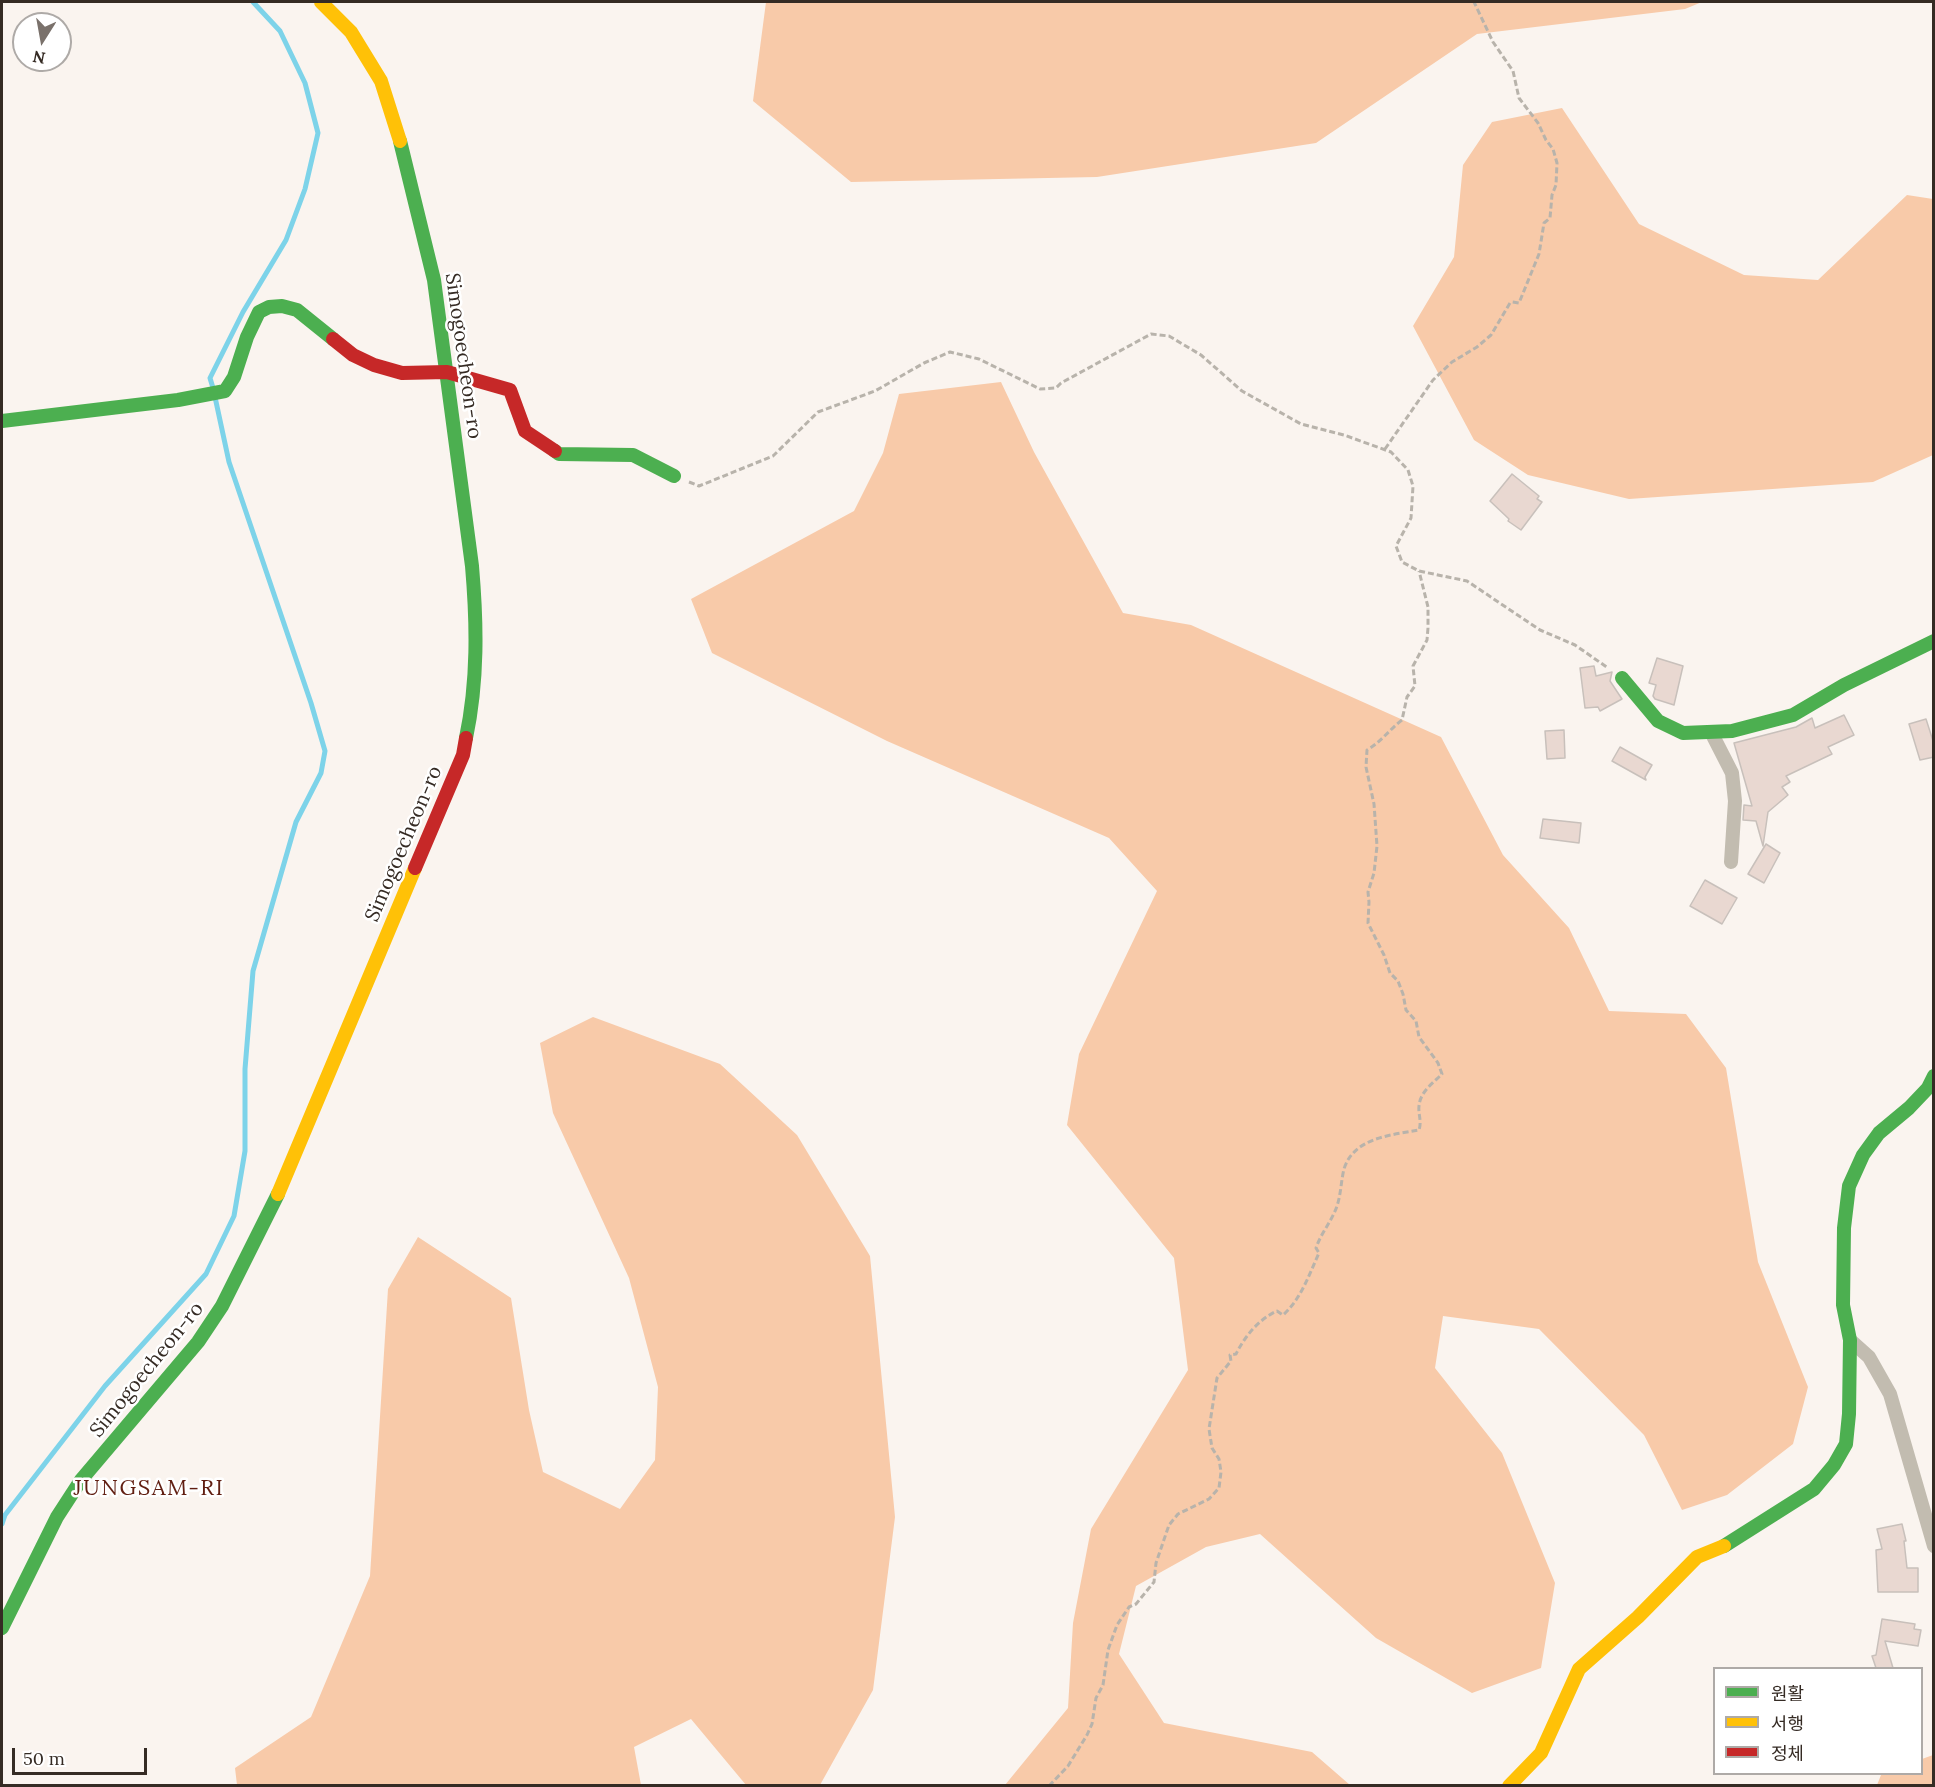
<!DOCTYPE html>
<html>
<head>
<meta charset="utf-8">
<style>
  body { margin:0 }
  #map { position:relative; width:1935px; height:1787px; overflow:hidden; background:#faf4ef; font-family:Lora,"Noto Sans KR",serif }
  canvas { display:block }
  .frame { position:absolute; inset:0; border:3px solid #352b24; pointer-events:none }
  .legend { position:absolute; left:1713px; top:1667px; width:210px; height:108px; box-sizing:border-box; background:#fff; border:2px solid #aeaaa7; margin:0; padding:8px 10px; list-style:none; font-size:18px; color:#352b24 }
  .legend li { display:flex; align-items:center; gap:12px; height:30px }
  .legend b { width:30px; border:2px solid #aeaaa7 }
  .north { position:absolute; left:12px; top:12px; width:60px; height:60px; box-sizing:border-box; background:#fff; border:2px solid #aeaaa7; border-radius:50%; rotate:191deg; font-size:16px; font-weight:700; line-height:24px; text-align:center; color:#352b24 }
  .north::after { content:''; display:block; margin:auto; width:21px; height:27px; background:#7a716b; clip-path:polygon(50% 0,100% 100%,50% 72%,0 100%) }
  .scale { position:absolute; left:12px; top:1748px; width:135px; height:27px; box-sizing:border-box; border:3px solid #352b24; border-top:0; padding-left:8px; font-size:18px; line-height:21px; white-space:nowrap; color:#352b24; -webkit-text-stroke:4px #fff; paint-order:stroke }
</style>
</head>
<body>
<div id="map">
<canvas width="1935" height="1787"></canvas>
<div class="frame"></div>
<ul class="legend">
<li><b style="height:8px;background:#4caf50"></b>원활</li>
<li><b style="height:8px;background:#ffc107"></b>서행</li>
<li><b style="height:8px;background:#c62828"></b>정체</li>
</ul>
<div class="north">N</div>
<div class="scale">50 m</div>
</div>
<script>
const ctx = document.querySelector('canvas').getContext('2d');
ctx.lineJoin = 'round';
function fill(path, color) {
  ctx.fillStyle = color;
  ctx.fill(path, 'evenodd');
}
function trace(path, color, width, dash) {
  ctx.strokeStyle = color;
  ctx.lineWidth = width;
  ctx.lineCap = dash ? 'butt' : 'round';
  ctx.setLineDash(dash || []);
  ctx.stroke(path);
}
function drawText(font, color, halo, rows, align = 'center') {
  ctx.font = font + ' Lora,serif';
  ctx.lineWidth = 5;
  ctx.setLineDash([]);
  ctx.textBaseline = 'middle';
  ctx.strokeStyle = halo;
  ctx.fillStyle = color;
  for (const [text, x, y, turn = 0] of rows) {
    ctx.save();
    ctx.translate(x, y);
    ctx.rotate((+turn || 0) * Math.PI / 180);
    ctx.textAlign = isNaN(turn) ? turn : align;
    if (halo) ctx.strokeText(text, 0, 0);
    ctx.fillText(text, 0, 0);
    ctx.restore();
  }
}
const forest = new Path2D(`
  M766,2H1702L1685,9L1477,34L1316,143L1097,177L851,182L753,101Z
  M1562,108L1639,224L1744,275L1818,280L1907,195L1933,199V455L1873,482L1629,499L1528,475L1474,440L1413,326L1454,257L1463,165L1492,122Z
  M1001,382L1034,452L1123,613L1191,625L1441,737L1503,855L1569,928L1609,1011L1686,1014L1726,1068L1758,1262L1808,1387L1793,1444L1727,1495L1682,1510L1644,1435L1539,1329L1443,1316L1435,1368L1502,1453L1555,1583L1541,1668L1472,1693L1376,1638L1260,1534L1206,1547L1136,1586L1119,1654L1164,1723L1312,1752L1350,1785H1005L1068,1708L1073,1623L1091,1529L1188,1370L1174,1258L1067,1125L1079,1054L1157,891L1109,838L887,741L712,653L691,599L854,511L883,453L899,394Z
  M593,1017L720,1064L797,1135L870,1256L895,1517L873,1690L820,1785H746L691,1719L634,1747L641,1785H237L235,1768L311,1717L370,1576L388,1289L418,1237L511,1298L529,1410L543,1472L620,1509L655,1460L658,1387L629,1278L553,1113L540,1043Z
  M1933,1755V1785H1877L1881,1775L1884,1774H1922V1759Z`);
const stream = new Path2D(`
  M213,388L210,378L243,312L286,240L305,189L318,133L305,83L280,31L253,2
  M2,1524L5,1515L105,1386L206,1274L234,1216L245,1151V1069L253,971L296,822L321,773L325,751L311,703L229,462L215,397`);
const building = new Path2D(`
  M1512,474L1539,496L1537,499L1542,502L1521,530L1508,521L1509,519L1490,501Z
  M1657,658L1683,666L1674,705L1655,699L1653,696L1656,685L1649,683Z
  M1594,666L1596,676L1612,672L1610,681L1622,699L1600,711L1598,707L1585,708L1580,668Z
  M1844,715L1854,735L1828,747L1832,754L1786,776L1790,782L1782,787L1788,795L1768,812L1763,846L1756,821L1743,820L1744,805L1752,806L1734,743L1796,727L1812,718L1815,728Z
  M1926,719L1934,744V757L1920,760L1909,724Z
  M1564,730L1565,758L1547,759L1545,731Z
  M1620,747L1652,765L1645,777L1646,780L1612,761Z
  M1543,819L1581,823L1579,843L1540,838Z
  M1766,844L1780,853L1764,883L1748,874Z
  M1705,880L1737,898L1722,924L1690,906Z
  M1902,1524L1906,1541H1904L1907,1568H1918V1592H1878L1876,1550L1882,1549L1877,1529Z
  M1882,1619L1915,1624L1914,1629L1921,1630L1918,1646L1885,1641L1893,1668H1876L1872,1656L1876,1655Z`);
const path = new Path2D(`
  M1385,449L1433,380L1452,362L1477,347L1491,335L1510,303L1512,302L1519,303L1539,254L1544,223L1550,218L1552,195L1556,185L1557,163L1553,149L1546,140L1538,123L1519,98L1513,71L1493,42L1474,2
  M689,482L699,486L773,456L818,412L875,391L924,363L950,352L979,359L1040,389L1056,388L1061,383L1151,334L1169,336L1201,355L1242,391L1301,424L1344,435L1391,452L1408,470L1413,486L1411,518L1396,546L1402,562L1419,571L1467,581L1540,630L1575,645L1608,668
  M1049,1786L1068,1766L1087,1735L1092,1724L1096,1698L1103,1685L1108,1650L1117,1625L1129,1607L1136,1604L1154,1582L1156,1563L1169,1525L1178,1514L1209,1499L1219,1488L1221,1472L1219,1459L1212,1448L1209,1429L1217,1378L1231,1361L1230,1355L1236,1354C1245,1336 1259,1319 1277,1311L1283,1315C1301,1299 1309,1275 1319,1253L1316,1248C1321,1233 1332,1221 1337,1206C1341,1194 1341,1181 1344,1169C1354,1137 1392,1135 1419,1130C1422,1121 1418,1114 1419,1106C1420,1092 1433,1083 1442,1074L1438,1063L1419,1037L1416,1021L1406,1010L1403,994L1398,981L1390,973L1384,955L1368,923L1369,902L1368,892L1374,873L1377,846L1374,804L1366,767L1367,750C1381,742 1389,730 1402,720L1407,697L1415,686L1413,666L1427,640L1428,628V607L1419,571`);
const street = new Path2D(`
  M1711,732L1732,773L1735,801L1731,862
  M1850,1340L1869,1357L1890,1394L1934,1546`);
const fast = new Path2D(`
  M400,141L434,280L472,566C477,624 478,681 466,738
  M2,421L178,400L225,391L234,377L247,337L259,312L269,307L282,306L297,310L333,339
  M555,451L559,454L633,455L674,476
  M1622,678L1658,721L1683,733L1732,731L1793,715L1844,685L1934,641
  M1724,1546L1814,1489L1834,1465L1846,1444L1849,1414L1850,1340L1843,1305L1844,1228L1849,1186L1863,1155L1879,1133L1909,1108L1928,1088L1934,1076
  M2,1628L57,1517L81,1480L198,1342L222,1306L278,1194`);
const slow = new Path2D(`
  M321,2L351,32L381,81L400,141
  M278,1194L415,868
  M1509,1786L1541,1753L1579,1669L1638,1617L1697,1557L1724,1546`);
const jam = new Path2D(`
  M333,339L353,355L374,365L402,373L447,372L510,390L525,431L555,451
  M415,868L463,755L466,738`);
const streetNames = [
  ["Simogoecheon-ro",463,356,82],
  ["Simogoecheon-ro",404,844,-67],
  ["Simogoecheon-ro",147,1370,-51]
];
const quarterNames = [
  ["JUNGSAM-RI",149,1489]
];
fill(forest, '#f8caa9');
trace(stream, '#7dd3e9', 5);
fill(building, '#e9d8d1');
trace(building, '#c8c0bb', 1.5);
trace(path, '#b8b3ab', 3, [6, 3]);
trace(street, '#c2bcb0', 14);
trace(fast, '#4caf50', 14);
trace(slow, '#ffc107', 14);
trace(jam, '#c62828', 14);
drawText('20px', '#352b24', '#fff', streetNames);
ctx.letterSpacing = '1.5px';
drawText('22px', '#611e11', '#fff', quarterNames);
ctx.letterSpacing = '0px';
</script>
</body>
</html>
